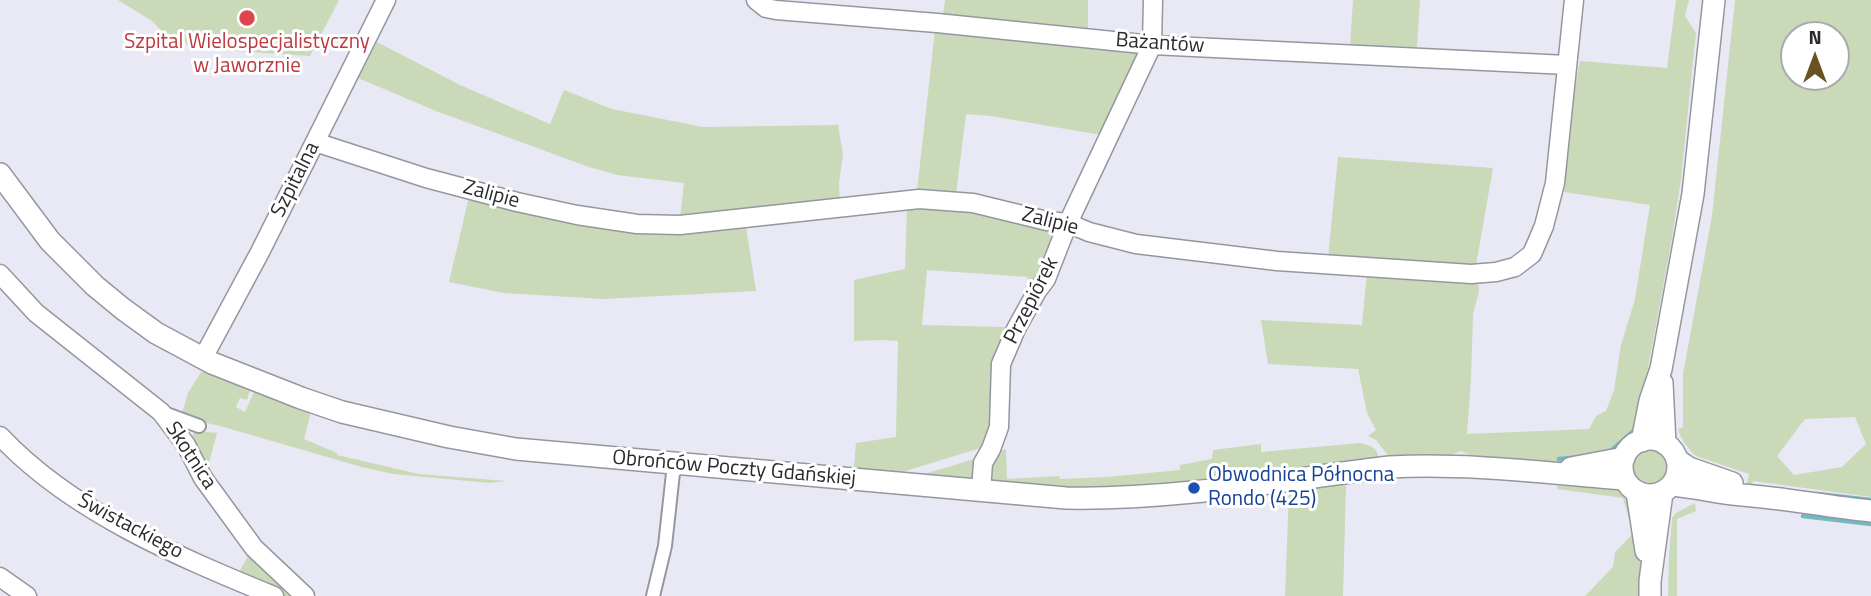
<!DOCTYPE html>
<html>
<head>
<meta charset="utf-8">
<style>
  body { margin:0 }
  #map { position:relative; width:1871px; height:596px; overflow:hidden; background:#e8e9f4; font-family:"Titillium Web",sans-serif }
  canvas { display:block }
  .north { position:absolute; left:1780px; top:21px; width:70px; height:70px; box-sizing:border-box; background:#fff; border:2px solid #a9aaab; border-radius:50%; rotate:0deg; font-size:19px; font-weight:700; line-height:28px; text-align:center; color:#292a2d }
  .north::after { content:''; display:block; margin:auto; width:24px; height:32px; background:#6a5222; clip-path:polygon(50% 0,100% 100%,50% 72%,0 100%) }
</style>
</head>
<body>
<div id="map">
<canvas width="1871" height="596"></canvas>
<div class="north">N</div>
</div>
<script>
const ctx = document.querySelector('canvas').getContext('2d');
ctx.lineJoin = 'round';
function fill(path, color) {
  ctx.fillStyle = color;
  ctx.fill(path, 'evenodd');
}
function trace(path, color, width, dash) {
  ctx.strokeStyle = color;
  ctx.lineWidth = width;
  ctx.lineCap = dash ? 'butt' : 'round';
  ctx.setLineDash(dash || []);
  ctx.stroke(path);
}
function drawText(font, color, halo, rows, align = 'center') {
  ctx.font = font + ' "Titillium Web",sans-serif';
  ctx.lineWidth = 6;
  ctx.setLineDash([]);
  ctx.textBaseline = 'middle';
  ctx.strokeStyle = halo;
  ctx.fillStyle = color;
  for (const [text, x, y, turn = 0] of rows) {
    ctx.save();
    ctx.translate(x, y);
    ctx.rotate((+turn || 0) * Math.PI / 180);
    ctx.textAlign = isNaN(turn) ? turn : align;
    if (halo) ctx.strokeText(text, 0, 0);
    ctx.fillText(text, 0, 0);
    ctx.restore();
  }
}
const green = new Path2D(`
  M118,0H339L310,56L190,48L180,36L172,42L152,21Z
  M945,0H1088V28L943,14Z
  M1353,0H1420L1417,47L1350,46Z
  M1676,0H1689L1685,16L1696,33L1681,179L1672,238L1644,390L1640,412L1635,420L1639,425L1636,435L1617,452L1574,461L1548,464L1480,459L1461,451L1446,457L1391,459L1376,440L1368,436L1376,430L1367,413L1358,369L1268,364L1261,320L1362,325L1367,272L1474,279L1478,284L1479,291L1473,314L1471,378L1467,434L1589,429L1596,416L1606,411L1614,390L1621,345L1635,299L1650,205L1564,192L1573,96L1580,61L1667,68Z
  M1735,0H1871V497L1753,481L1752,485L1747,484L1749,474L1696,456C1689,450 1680,438 1678,429L1683,427V374L1712,216ZM1794,35H1836V77H1794ZM1855,417L1866,444L1842,467L1794,475L1777,456L1805,419Z
  M935,30L1139,51L1103,133L1095,134L991,116L966,114L956,194L917,191Z
  M377,42L460,85L550,124L564,90L612,109L703,127L838,125L843,155L839,182L840,206L680,219L684,183L617,175L589,167L436,111L358,78Z
  M1338,157L1493,168L1476,265L1328,258Z
  M469,197L682,231L746,227L756,291L603,299L504,293L449,282Z
  M910,206L952,207L1045,226C1060,242 1045,269 1035,285L1027,281L1028,277L927,270L922,325L1006,327L997,357L996,410L987,446L899,473L856,471L854,466L856,443L896,437L898,341L882,340L854,341V280L905,269L907,209Z
  M204,371L250,390L247,400L240,398L236,407L245,412L254,392L311,412L304,439L337,453V455L419,474L506,481L490,483L393,474L362,467L220,426L181,417L188,393L201,372Z
  M198,431L217,433L206,474L189,439L194,433Z
  M1360,443C1369,445 1378,447 1378,458L1376,460L1170,486L1112,491L999,485L991,480L987,472L997,451L1006,449L1007,479L1059,476L1060,479L1107,477L1180,470V465L1212,459L1213,450L1261,444V452Z
  M1633 467a17 17 0 1 1 34 0a17 17 0 1 1-34 0Z
  M978,458L973,482L921,475Z
  M1346,484L1343,596H1285L1289,490Z
  M1557,486H1592L1617,489L1628,502L1640,557L1641,596H1585L1613,567L1615,552L1633,534L1623,498L1557,489Z
  M1695,503L1696,511L1677,519V596H1668L1669,556L1672,518L1676,513Z
  M251,551L294,596H283L238,578L236,577Z`);
const stream = new Path2D(`
  M1612,450L1636,429
  M1559,459L1572,458
  M1817,494L1871,500
  M1803,516L1871,524`);
const pedestrian = new Path2D(`
  M161,412L199,426
  M653,596L665,546L673,473L680,465`);
const minor = new Path2D(`
  M756,0L766,8L776,10L937,23L1152,45L1567,65
  M315,142L426,178L517,202L577,215L637,224L680,225L919,199L973,203L1047,221L1068,223L1089,232L1136,244L1277,261L1471,274L1496,272L1515,267L1532,254L1544,226L1555,183L1574,0
  M0,274L36,313L161,412L186,445L203,478L254,548L305,596
  M203,358L260,252L386,0
  M0,436C71,512 179,557 274,596
  M981,491L983,463L991,449L999,427L1001,364L1016,329L1037,291L1046,279L1068,223L1152,45L1153,0
  M0,577L27,596`);
const tertiary = new Path2D(`
  M0,174L50,241L95,286L123,309L156,333L212,363L301,398L342,412L449,437L516,449L1066,498C1175,500 1283,480 1390,467C1469,463 1546,473 1624,479
  M1662,383L1665,444
  M1622 467a28 28 0 1 1 56 0a28 28 0 1 1-56 0Z
  M1642,441L1650,401L1661,369L1693,194L1714,0
  M1677,460L1689,468L1732,483
  M1571,468L1624,458
  M1672,485C1695,487 1718,493 1742,495C1785,498 1828,507 1871,511
  M1637,492L1646,551
  M1650,596V581L1662,493`);
const markers = [
  [247,18,9,"#e0444e"],
  [1194,488,7,"#1a4fb4"]
];
const healthNames = [
  ["Szpital Wielospecjalistyczny",247,43],
  ["w Jaworznie",247,67]
];
const streetNames = [
  ["Bażantów",1160,44,4],
  ["Szpitalna",296,180,-63],
  ["Zalipie",491,195,15],
  ["Zalipie",1050,222,14],
  ["Przepiórek",1032,301,-63],
  ["Skotnica",190,456,57],
  ["Obrońców Poczty Gdańskiej",734,469,5],
  ["Świstackiego",130,527,28]
];
const transitNames = [
  ["Obwodnica Północna",1208,476],
  ["Rondo (425)",1208,500]
];
fill(green, '#cad9b7');
trace(stream, '#71bac2', 4.5);
trace(pedestrian, '#9597a0', 16);
trace(minor, '#9597a0', 21);
trace(tertiary, '#9597a0', 24);
trace(pedestrian, '#fff', 12);
trace(minor, '#fff', 18);
trace(tertiary, '#fff', 21);
for (const [x, y, r, color] of markers) {
  const dot = new Path2D();
  dot.arc(x, y, r, 0, 2 * Math.PI);
  ctx.fillStyle = color;
  ctx.fill(dot);
  trace(dot, '#fff', 2.5);
}
drawText('21px', '#be3a42', '#fff', healthNames);
drawText('21px', '#292a2d', '#fff', streetNames);
drawText('21px', '#164399', '#fff', transitNames, 'left');
</script>
</body>
</html>
